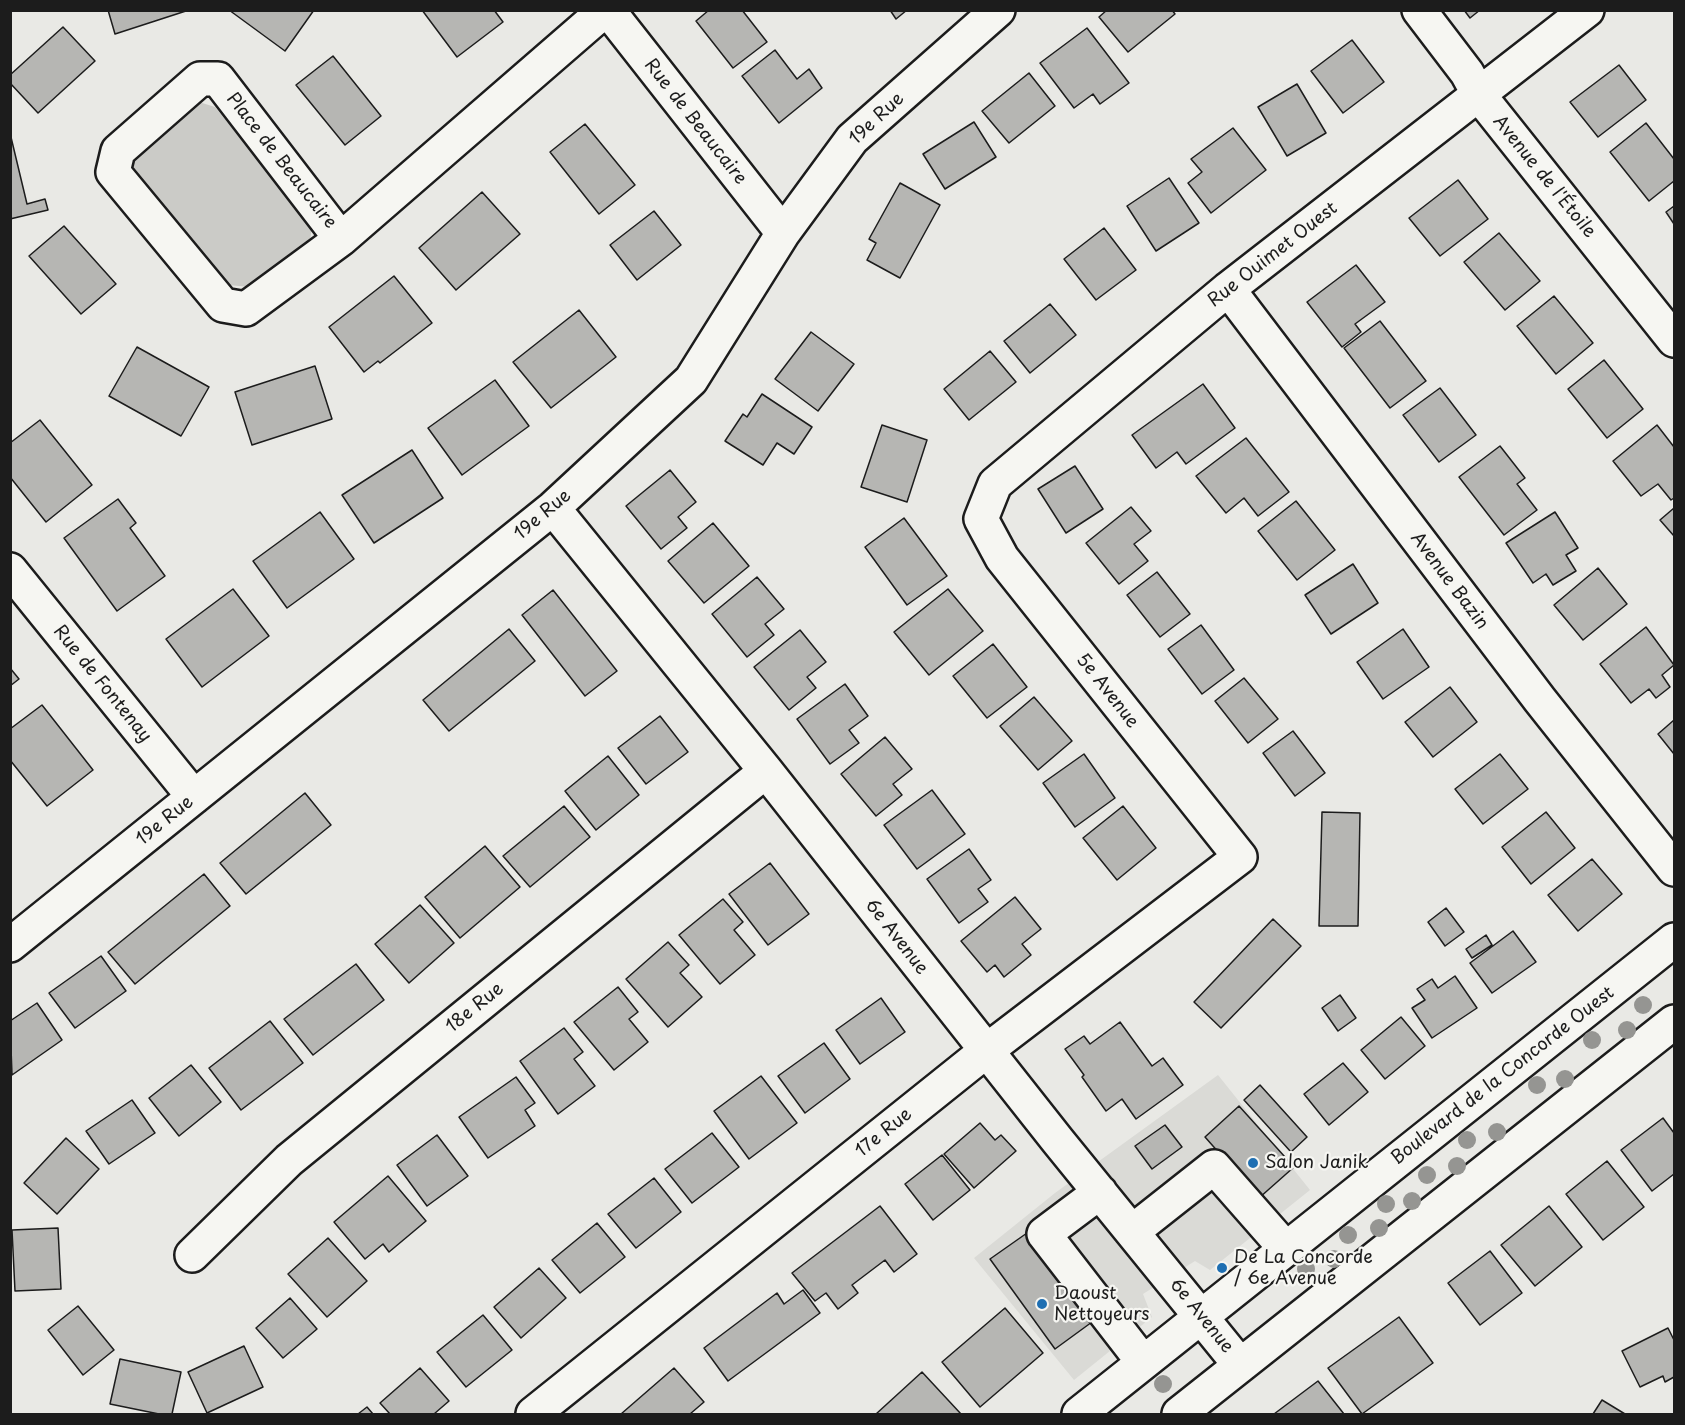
<!DOCTYPE html>
<html>
<head>
<meta charset="utf-8">
<style>
  body { margin:0 }
  #map { position:relative; width:1685px; height:1425px; overflow:hidden; background:#e9e9e5; font-family:"Playpen Sans",sans-serif }
  canvas { display:block }
  .frame { position:absolute; inset:0; border:12px solid #1c1c1c; pointer-events:none }
</style>
</head>
<body>
<div id="map">
<canvas width="1685" height="1425"></canvas>
<div class="frame"></div>
</div>
<script>
const ctx = document.querySelector('canvas').getContext('2d');
ctx.lineJoin = 'round';
function fill(path, color) {
  ctx.fillStyle = color;
  ctx.fill(path, 'evenodd');
}
function trace(path, color, width, dash) {
  ctx.strokeStyle = color;
  ctx.lineWidth = width;
  ctx.lineCap = dash ? 'butt' : 'round';
  ctx.setLineDash(dash || []);
  ctx.stroke(path);
}
function drawText(font, color, halo, rows, align = 'center') {
  ctx.font = font + ' "Playpen Sans",sans-serif';
  ctx.lineWidth = 4.5;
  ctx.setLineDash([]);
  ctx.textBaseline = 'middle';
  ctx.strokeStyle = halo;
  ctx.fillStyle = color;
  for (const [text, x, y, turn = 0] of rows) {
    ctx.save();
    ctx.translate(x, y);
    ctx.rotate((+turn || 0) * Math.PI / 180);
    ctx.textAlign = isNaN(turn) ? turn : align;
    if (halo) ctx.strokeText(text, 0, 0);
    ctx.fillText(text, 0, 0);
    ctx.restore();
  }
}
const built = new Path2D(`
  M1218,1075L1310,1190L1210,1270L1195,1261L1143,1294L1152,1317L1074,1380L974,1258L1055,1193Z`);
const green = new Path2D(`
  M199,102L215,107L312,225L310,242L250,287L228,285L133,172L130,157Z`);
const building = new Path2D(`
  M108,10H189L115,34Z
  M229,10H314L285,51Z
  M422,10H494L503,22L457,57Z
  M709,10H742L767,42L733,68L696,21Z
  M890,10H907L896,19Z
  M1107,10H1172L1175,14L1128,52L1099,17Z
  M1464,10H1480L1470,18Z
  M63,27L95,61L38,113L10,83V75Z
  M1087,28L1129,83L1100,104L1093,94L1074,108L1040,63Z
  M1352,40L1384,82L1343,113L1311,71Z
  M775,50L797,79L809,69L822,88L779,123L742,76Z
  M333,56L381,116L345,145L296,85Z
  M1619,65L1646,100L1598,137L1570,102Z
  M1029,73L1055,106L1009,143L982,111Z
  M1297,84L1326,133L1287,156L1258,107Z
  M974,122L996,157L945,189L923,154Z
  M1646,123L1674,159V181L1649,201L1610,152Z
  M585,124L635,185L599,214L550,152Z
  M1233,128L1266,170L1211,213L1188,183L1202,172L1191,159Z
  M10,133L27,204L45,199L48,210L10,219Z
  M1169,178L1199,223L1156,251L1127,206Z
  M1458,180L1488,219L1440,256L1409,218Z
  M900,183L940,205L900,278L867,260L876,243L869,239Z
  M482,192L520,234L456,290L419,248Z
  M1674,206V224L1666,212Z
  M654,211L681,245L637,280L610,245Z
  M64,226L116,284L81,314L29,256Z
  M1104,228L1136,270L1096,300L1064,259Z
  M1499,233L1540,281L1505,310L1464,262Z
  M1356,265L1385,302L1355,324L1361,332L1342,347L1307,302Z
  M394,276L432,323L380,363L378,361L364,372L329,327Z
  M1554,296L1593,343L1556,374L1517,326Z
  M1050,304L1076,335L1030,373L1004,341Z
  M579,310L616,357L551,408L513,362Z
  M1380,321L1426,381L1390,408L1344,348Z
  M811,332L854,364L818,411L775,379Z
  M137,347L209,387L181,436L109,396Z
  M990,351L1016,382L969,420L944,389Z
  M1604,360L1643,409L1607,438L1568,389Z
  M315,366L332,419L252,445L235,392Z
  M495,380L529,426L462,475L428,428Z
  M1203,384L1235,428L1186,464L1177,452L1156,468L1132,435Z
  M1440,388L1476,435L1439,462L1403,415Z
  M762,394L812,427L794,454L777,443L763,465L725,441L743,414L747,417Z
  M40,420L92,485L46,522L10,477V443Z
  M882,425L927,440L907,502L861,487Z
  M1657,425L1674,447V498L1671,500L1658,484L1641,496L1613,461Z
  M1246,438L1289,492L1258,516L1244,498L1226,513L1196,476Z
  M1500,446L1525,478L1517,484L1537,510L1504,535L1459,477Z
  M412,450L443,498L374,543L342,495Z
  M1075,466L1103,509L1066,533L1038,489Z
  M670,470L696,502L678,517L687,528L661,549L626,506Z
  M118,499L136,523L130,528L165,576L117,611L64,538Z
  M1296,501L1335,550L1297,580L1258,531Z
  M1131,507L1151,531L1134,544L1148,561L1119,584L1086,543Z
  M1674,508V536L1660,520Z
  M320,512L354,559L287,608L253,561Z
  M1555,512L1578,548L1566,555L1576,571L1553,585L1546,574L1533,583L1506,543Z
  M904,518L947,576L907,605L865,547Z
  M713,523L749,566L704,603L668,561Z
  M1353,564L1378,603L1331,634L1305,595Z
  M1598,568L1627,604L1583,640L1554,605Z
  M1157,572L1190,614L1160,637L1127,595Z
  M757,577L784,609L765,624L774,635L747,657L712,614Z
  M233,589L269,636L202,687L166,639Z
  M948,589L983,631L929,675L894,632Z
  M553,590L617,671L585,696L522,615Z
  M1201,625L1234,670L1202,694L1168,649Z
  M1646,627L1674,665L1662,675L1670,687L1656,698L1649,689L1631,703L1600,664Z
  M509,629L535,661L449,731L423,700Z
  M1403,629L1429,667L1383,699L1357,662Z
  M800,630L826,662L807,677L816,688L789,710L754,667Z
  M993,644L1027,687L987,718L953,676Z
  M10,668L19,679L10,686Z
  M1244,678L1278,719L1248,743L1215,701Z
  M845,684L868,716L849,730L859,743L830,764L797,719Z
  M1450,687L1477,722L1433,757L1405,722Z
  M1034,697L1072,741L1038,770L1000,726Z
  M42,705L93,770L47,806L10,760V729Z
  M660,716L688,752L646,784L618,748Z
  M1674,720V754L1658,734Z
  M1293,731L1325,773L1295,796L1263,753Z
  M885,737L912,769L893,784L902,795L876,816L841,774Z
  M1084,754L1115,798L1075,827L1043,783Z
  M1500,754L1528,789L1483,824L1455,789Z
  M608,756L639,795L596,830L565,791Z
  M932,790L965,834L917,869L884,825Z
  M305,793L331,825L246,894L220,863Z
  M564,806L590,837L530,887L503,856Z
  M1123,806L1156,848L1117,880L1083,838Z
  M1322,812L1360,813L1358,926H1319Z
  M1546,812L1575,848L1531,884L1502,847Z
  M485,846L520,887L460,938L425,897Z
  M969,849L991,880L978,889L988,902L959,923L927,879Z
  M1592,859L1622,894L1578,931L1548,895Z
  M770,863L809,914L768,945L729,894Z
  M204,874L230,906L135,984L108,952Z
  M1015,897L1041,929L1022,944L1031,955L1004,977L995,965L987,972L961,941Z
  M723,899L743,922L734,930L755,955L720,984L679,935Z
  M420,905L454,943L409,983L375,944Z
  M1446,908L1464,932L1445,946L1428,922Z
  M1273,919L1301,946L1221,1028L1194,1002Z
  M1513,931L1536,962L1492,993L1470,963Z
  M1486,935L1492,945L1472,958L1466,949Z
  M668,942L689,965L680,973L702,997L668,1027L626,979Z
  M101,956L126,991L75,1028L49,993Z
  M356,964L384,1000L313,1055L284,1019Z
  M1455,976L1477,1008L1432,1038L1412,1008L1425,1000L1417,989L1432,979L1438,988Z
  M618,987L638,1012L629,1019L648,1042L614,1070L574,1022Z
  M1340,995L1356,1018L1338,1031L1322,1008Z
  M881,998L905,1032L860,1064L836,1030Z
  M37,1003L62,1040L12,1075L10,1021Z
  M1401,1017L1425,1046L1385,1079L1361,1050Z
  M270,1021L303,1063L241,1110L209,1068Z
  M1120,1022L1152,1066L1163,1058L1183,1085L1136,1119L1122,1099L1106,1111L1082,1077L1084,1075L1065,1049L1084,1036L1090,1044Z
  M564,1028L583,1052L574,1059L595,1086L558,1114L520,1061Z
  M824,1043L850,1079L805,1113L778,1076Z
  M1343,1063L1368,1092L1329,1125L1304,1094Z
  M191,1065L221,1102L179,1136L149,1098Z
  M761,1076L797,1123L749,1159L714,1111Z
  M516,1077L535,1103L525,1110L535,1126L488,1158L459,1117Z
  M1260,1085L1307,1137L1291,1152L1244,1100Z
  M132,1100L155,1133L109,1164L86,1131Z
  M1239,1106L1294,1167L1259,1198L1205,1137Z
  M1663,1118L1674,1133V1174L1652,1191L1621,1150Z
  M980,1123L995,1140L1001,1135L1016,1151L974,1188L944,1154Z
  M1165,1125L1182,1147L1152,1169L1135,1146Z
  M712,1133L739,1167L692,1203L665,1169Z
  M437,1135L468,1176L427,1206L397,1165Z
  M66,1138L99,1169L57,1214L24,1183Z
  M942,1155L970,1190L933,1220L905,1184Z
  M1607,1161L1644,1207L1603,1240L1566,1194Z
  M388,1176L426,1221L389,1252L383,1244L365,1259L334,1222Z
  M654,1178L681,1212L636,1248L608,1214Z
  M880,1206L917,1254L894,1272L885,1260L852,1285L858,1293L838,1309L826,1293L815,1301L792,1273Z
  M1549,1206L1582,1247L1535,1286L1501,1245Z
  M597,1223L625,1257L580,1293L552,1260Z
  M58,1228L61,1289L15,1291L12,1230Z
  M1027,1233L1092,1322L1055,1349L990,1259Z
  M328,1238L367,1281L327,1317L288,1274Z
  M1490,1251L1522,1293L1480,1325L1448,1283Z
  M539,1268L566,1298L521,1338L494,1307Z
  M803,1290L820,1313L728,1381L704,1348L777,1293L784,1304Z
  M290,1298L317,1329L283,1358L256,1328Z
  M78,1306L114,1350L83,1375L48,1330Z
  M1005,1308L1043,1353L980,1407L942,1362Z
  M483,1315L512,1350L466,1387L437,1352Z
  M1399,1317L1433,1363L1362,1414L1328,1368Z
  M1668,1328L1674,1340V1377L1665,1382L1663,1376L1640,1387L1622,1351Z
  M244,1346L263,1387L207,1413L188,1372Z
  M120,1359L181,1372L172,1414H159L110,1404Z
  M420,1368L449,1401L434,1414H390L380,1403Z
  M674,1368L704,1402L690,1414H621Z
  M922,1372L961,1414H876Z
  M1318,1381L1344,1414H1274Z
  M1602,1400L1625,1414H1593Z
  M367,1407L373,1414H358Z`);
const minor = new Path2D(`
  M608,10L783,233
  M1419,10L1467,73L1479,95L1674,340
  M341,239L218,79H200L118,151L113,172L223,305L246,309L341,239L605,10
  M1228,289L1540,700L1674,869
  M553,508L766,771L1058,1141L1240,1365
  M10,570L194,797
  M10,945L553,508L691,380L783,233L852,139L998,10
  M1100,1192L1044,1234L1143,1362
  M1133,1231L1214,1167L1286,1249
  M192,1255L289,1160L766,771
  M533,1414L986,1051L1240,857L1002,558L981,519L995,484L1228,289L1587,10
  M1079,1414L1674,940
  M1179,1414L1674,1022`);
const trees = [
  [1643,1005],
  [1627,1030],
  [1592,1040],
  [1565,1079],
  [1537,1085],
  [1497,1132],
  [1467,1140],
  [1457,1166],
  [1427,1175],
  [1412,1201],
  [1386,1204],
  [1379,1228],
  [1348,1235],
  [1334,1259],
  [1306,1269],
  [1163,1384]
];
const markers = [
  [1253,1163,6,"#1f6fb2"],
  [1222,1268,6,"#1f6fb2"],
  [1042,1304,6,"#1f6fb2"]
];
const streetNames = [
  ["19e Rue",877,119,-43],
  ["Rue de Beaucaire",695,122,52],
  ["Place de Beaucaire",281,161,52],
  ["Avenue de l'Étoile",1544,177,51],
  ["Rue Ouimet Ouest",1273,255,-38],
  ["19e Rue",543,515,-40],
  ["Avenue Bazin",1449,581,53],
  ["Rue de Fontenay",102,684,51],
  ["5e Avenue",1107,691,52],
  ["19e Rue",165,821,-39],
  ["6e Avenue",896,937,52],
  ["18e Rue",475,1008,-39],
  ["Boulevard de la Concorde Ouest",1503,1076,-38],
  ["17e Rue",884,1133,-39],
  ["6e Avenue",1201,1316,51]
];
const poiNames = [
  ["Salon Janik",1265,1163],
  ["De La Concorde",1234,1258],
  ["/ 6e Avenue",1234,1279],
  ["Daoust",1054,1294],
  ["Nettoyeurs",1054,1315]
];
fill(built, '#dadad6');
fill(green, '#cbcbc7');
fill(building, '#b6b6b3');
trace(building, '#1c1c1c', 1.5);
trace(minor, '#1c1c1c', 38);
trace(minor, '#f6f6f2', 33);
ctx.fillStyle = '#959592';
for (const [x, y] of trees) {
  ctx.beginPath();
  ctx.arc(x, y, 9, 0, 2 * Math.PI);
  ctx.fill();
}
for (const [x, y, r, color] of markers) {
  const dot = new Path2D();
  dot.arc(x, y, r, 0, 2 * Math.PI);
  ctx.fillStyle = color;
  ctx.fill(dot);
  trace(dot, '#f6f6f2', 2);
}
drawText('18px', '#1c1c1c', '#f6f6f2', streetNames);
drawText('18px', '#1c1c1c', '#f6f6f2', poiNames, 'left');
</script>
</body>
</html>
